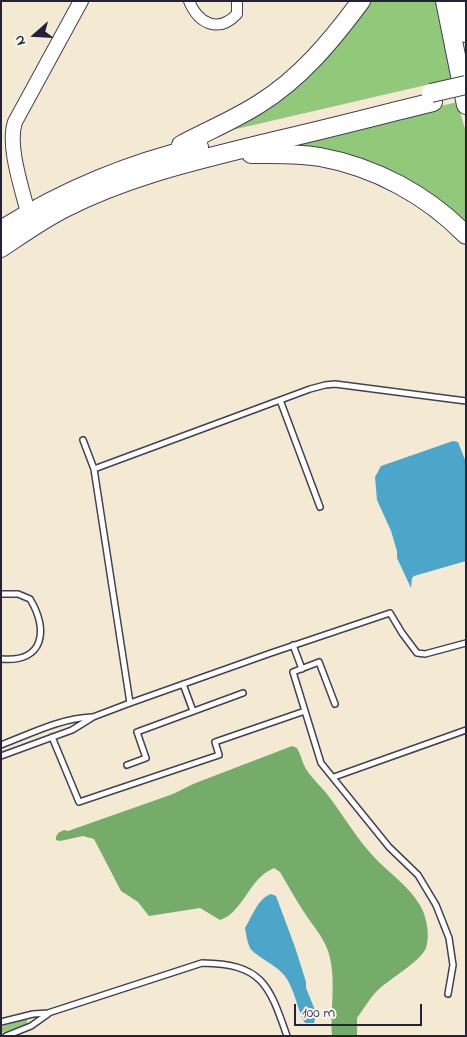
<!DOCTYPE html>
<html>
<head>
<meta charset="utf-8">
<style>
  body { margin:0 }
  #map { position:relative; width:467px; height:1037px; overflow:hidden; background:#f4ead4; font-family:"Indie Flower",sans-serif }
  canvas { display:block }
  .frame { position:absolute; inset:0; border:2px solid #22223b; pointer-events:none }
  .north { position:absolute; left:10px; top:10px; width:50px; height:50px; -webkit-text-stroke:4px #fbf7ec; paint-order:stroke; rotate:251deg; font-size:14px; font-weight:700; line-height:20px; text-align:center; color:#22223b }
  .north::after { content:''; display:block; margin:auto; width:18px; height:22px; background:#22223b; clip-path:polygon(50% 0,100% 100%,50% 72%,0 100%) }
  .scale { position:absolute; left:294px; top:1004px; width:128px; height:22px; box-sizing:border-box; border:2px solid #22223b; border-top:0; padding-left:6px; font-size:15px; line-height:18px; white-space:nowrap; color:#22223b; -webkit-text-stroke:4px #fbf7ec; paint-order:stroke }
</style>
</head>
<body>
<div id="map">
<canvas width="467" height="1037"></canvas>
<div class="frame"></div>
<div class="north">N</div>
<div class="scale">100 m</div>
</div>
<script>
const ctx = document.querySelector('canvas').getContext('2d');
ctx.lineJoin = 'round';
function fill(path, color) {
  ctx.fillStyle = color;
  ctx.fill(path, 'evenodd');
}
function trace(path, color, width, dash) {
  ctx.strokeStyle = color;
  ctx.lineWidth = width;
  ctx.lineCap = dash ? 'butt' : 'round';
  ctx.setLineDash(dash || []);
  ctx.stroke(path);
}
const green = new Path2D(`
  M366,1H437L452,79L232,130L230,126Z
  M457,102L466,132V229L436,203L287,144Z
  M23,1019L27,1020V1024L1,1033V1027Z`);
const forest = new Path2D(`
  M292,746L297,748C301,755 302,762 306,769C313,780 323,788 330,798C345,818 357,839 374,857C389,873 410,887 421,907C427,918 430,936 426,948C420,962 389,979 377,991C369,999 364,1009 357,1018V1036H332C330,1008 337,978 328,951C323,936 312,925 304,912C295,899 288,885 280,872L274,868C249,878 243,913 220,920L200,908L149,916L138,902L121,891L94,839L83,836L60,841L56,840V837L58,833L64,830L68,831L173,794L193,784Z`);
const water = new Path2D(`
  M453,441L458,442L466,462V561L414,576L412,578L411,588L397,558V551L391,531L377,500L375,477L381,466Z
  M271,894L276,896L295,947L306,982V988L315,1010V1019L314,1023H305L302,1018C297,1005 293,986 284,975C275,964 255,956 250,948C247,942 246,934 245,928C252,917 258,898 271,894Z`);
const lane = new Path2D(`
  M280,400L320,507
  M83,440L94,469L130,703
  M94,469L310,389L325,385L335,384L466,401
  M1,594H18L30,599C49,630 44,663 1,659
  M293,645L302,669
  M183,684L193,711
  M335,704L319,662L293,672L321,763L389,847L418,875L436,905L449,938L453,965L448,994
  M52,737L79,802L219,755L215,742L305,711
  M1,745C30,734 61,718 92,717
  M1,756L72,730L93,717L130,703L271,653L390,613L402,633L417,653L425,654L466,643
  M127,765L146,758L137,732L243,693
  M334,777L466,730
  M1,1022L33,1014L48,1013L202,963C262,964 269,984 287,1036
  M6,1036L31,1026L48,1014`);
const street = new Path2D(`
  M189,1C198,23 218,34 237,14V1`);
const secondary = new Path2D(`
  M28,213C22,188 7,146 15,122L81,1`);
const highway = new Path2D(`
  M445,1L466,105
  M460,1L466,33
  M181,145C207,131 234,120 259,104C301,78 332,40 361,1
  M251,154C274,154 298,153 320,157C375,167 427,195 466,235
  M1,230C64,190 127,164 199,147
  M1,248C22,234 43,219 65,208C131,174 203,159 274,141C327,129 380,115 433,102`);
const highwayBridge = new Path2D(`
  M431,93L466,85`);
fill(green, '#92c87a');
fill(forest, '#75ac6a');
fill(water, '#4ca6ca');
trace(lane, '#424052', 8);
trace(street, '#424052', 12);
trace(secondary, '#424052', 16);
trace(highway, '#424052', 20);
trace(lane, '#fff', 5);
trace(street, '#fff', 10);
trace(secondary, '#fff', 14);
trace(highway, '#fff', 18);
trace(highwayBridge, '#424052', 20, []);
trace(highwayBridge, '#fff', 18);
</script>
</body>
</html>
